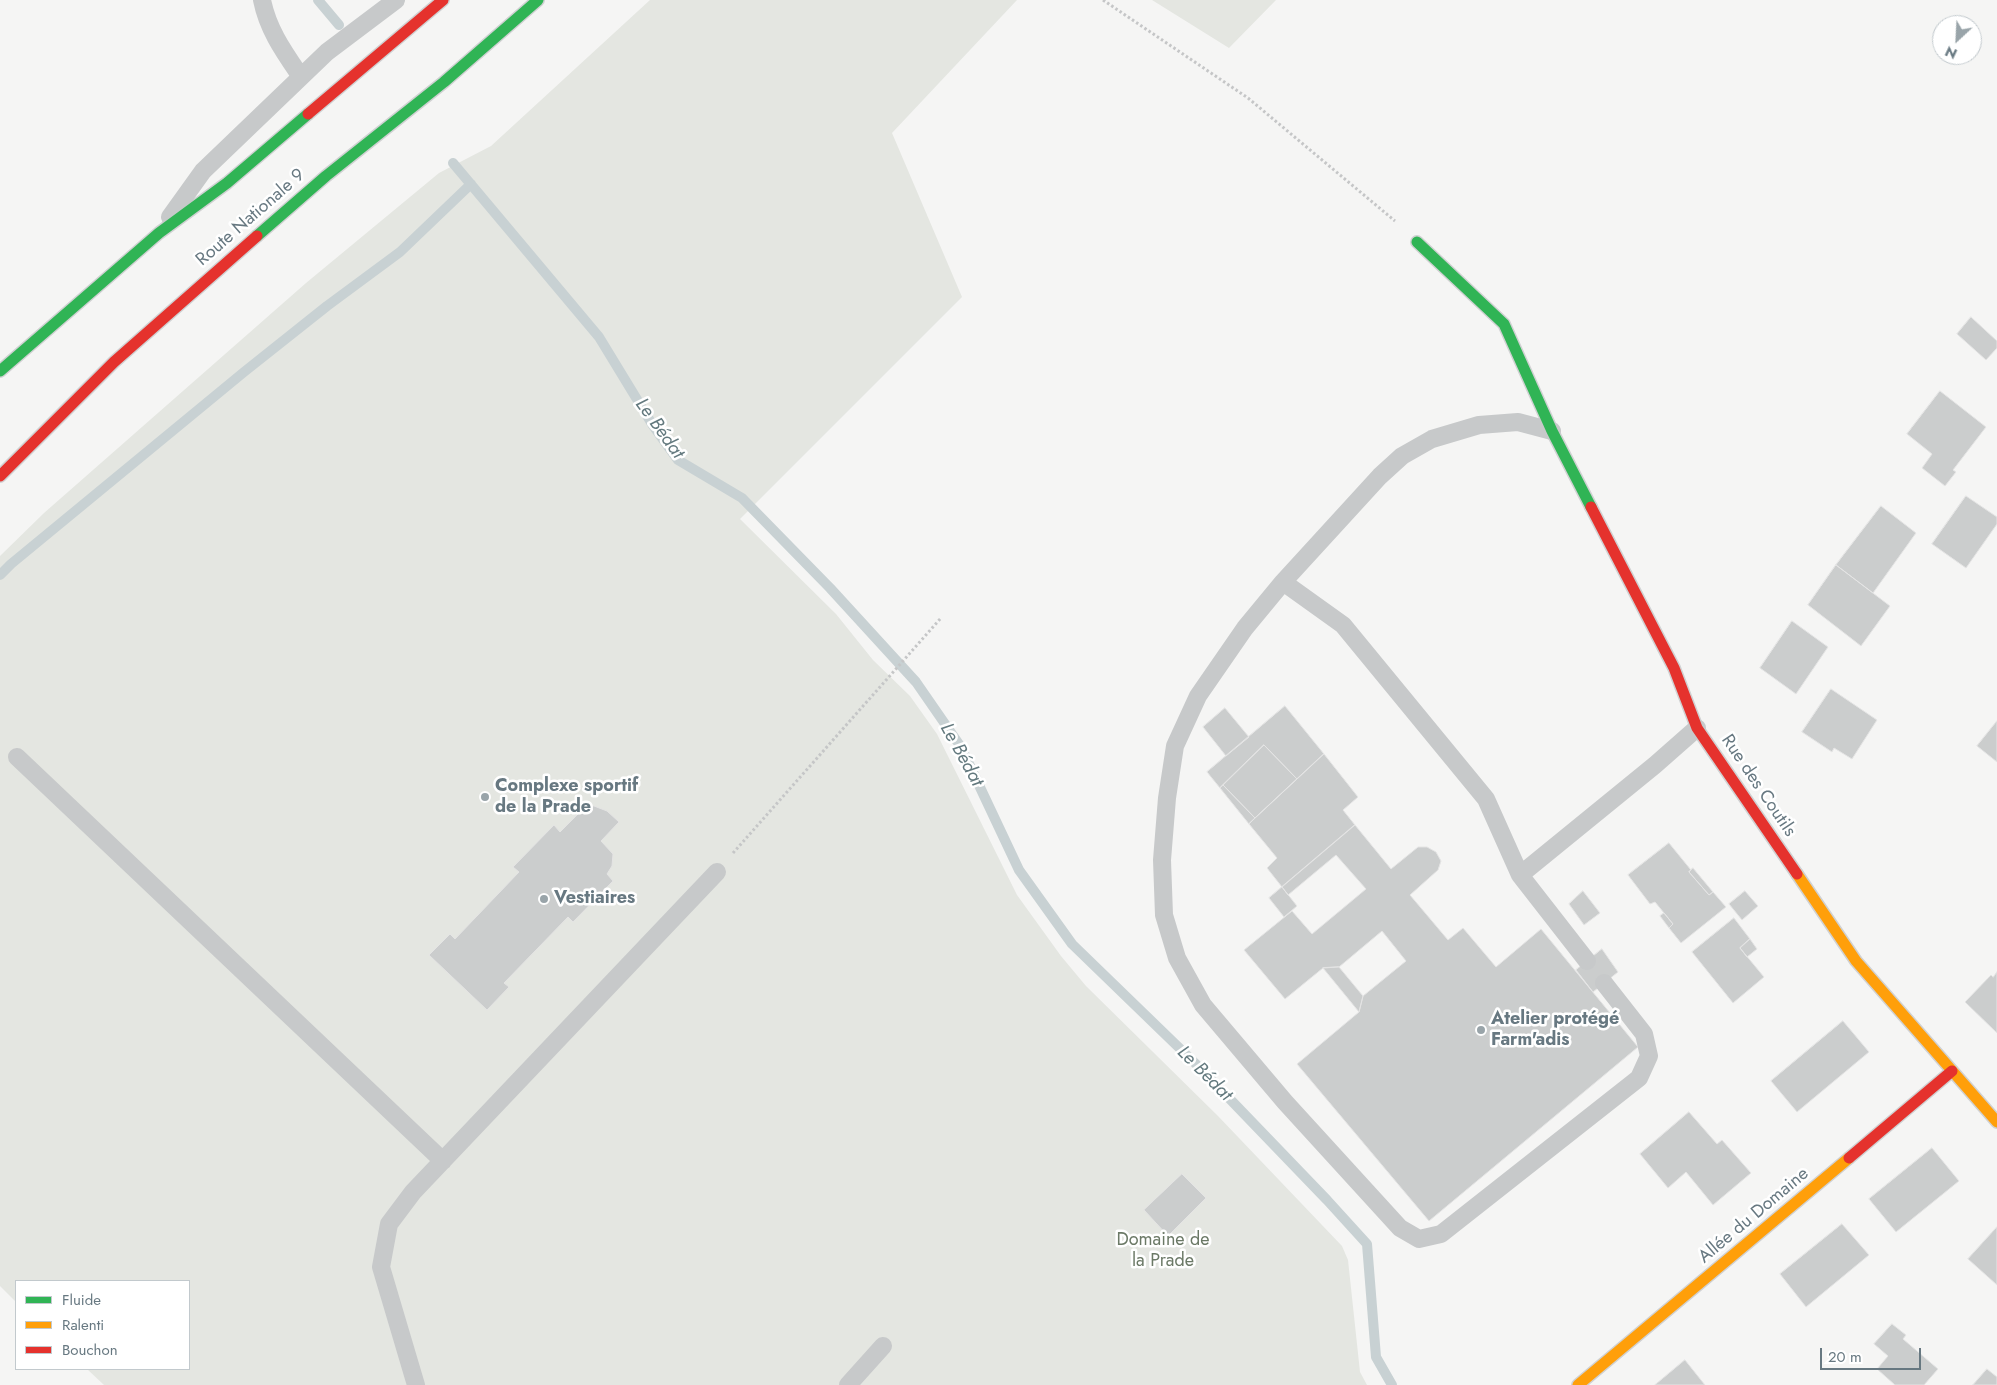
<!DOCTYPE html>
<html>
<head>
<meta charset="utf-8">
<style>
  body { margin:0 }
  #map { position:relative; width:1997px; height:1385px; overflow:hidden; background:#f5f5f4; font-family:Jost,sans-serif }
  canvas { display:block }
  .legend { position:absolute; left:15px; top:1280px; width:175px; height:90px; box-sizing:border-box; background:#fff; border:1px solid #c2c9cd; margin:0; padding:6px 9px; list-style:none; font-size:15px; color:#677881 }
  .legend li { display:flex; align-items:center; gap:10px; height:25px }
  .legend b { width:25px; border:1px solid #c2c9cd }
  .north { position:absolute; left:1932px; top:15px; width:50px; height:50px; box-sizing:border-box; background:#fff; border:1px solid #c2c9cd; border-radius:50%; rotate:205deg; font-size:14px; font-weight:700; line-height:20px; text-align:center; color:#677881 }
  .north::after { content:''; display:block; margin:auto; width:18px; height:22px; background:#99a4a9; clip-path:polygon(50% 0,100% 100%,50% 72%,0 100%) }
  .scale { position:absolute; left:1820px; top:1348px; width:101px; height:22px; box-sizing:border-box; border:2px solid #677881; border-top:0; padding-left:6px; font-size:15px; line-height:18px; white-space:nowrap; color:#677881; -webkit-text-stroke:4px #fff; paint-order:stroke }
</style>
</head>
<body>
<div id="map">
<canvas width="1997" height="1385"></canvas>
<ul class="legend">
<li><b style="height:6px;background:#30b455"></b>Fluide</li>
<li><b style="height:6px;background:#ff9f0a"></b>Ralenti</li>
<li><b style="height:6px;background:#e5322d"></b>Bouchon</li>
</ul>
<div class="north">N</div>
<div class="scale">20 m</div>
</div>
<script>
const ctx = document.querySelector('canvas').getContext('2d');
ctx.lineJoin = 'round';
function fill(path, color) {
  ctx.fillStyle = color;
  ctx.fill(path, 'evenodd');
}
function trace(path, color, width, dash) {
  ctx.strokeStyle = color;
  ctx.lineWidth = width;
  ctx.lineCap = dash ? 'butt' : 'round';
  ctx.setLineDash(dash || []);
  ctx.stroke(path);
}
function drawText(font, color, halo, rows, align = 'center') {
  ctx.font = font + ' Jost,sans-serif';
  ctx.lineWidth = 5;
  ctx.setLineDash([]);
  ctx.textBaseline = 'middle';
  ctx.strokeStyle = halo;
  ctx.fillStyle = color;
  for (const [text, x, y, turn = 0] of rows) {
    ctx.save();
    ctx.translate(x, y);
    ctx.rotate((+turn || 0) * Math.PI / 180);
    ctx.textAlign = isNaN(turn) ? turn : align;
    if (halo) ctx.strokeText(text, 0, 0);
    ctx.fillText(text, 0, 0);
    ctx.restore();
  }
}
const green = new Path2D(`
  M650,0H1017L892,133L962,297L740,519L836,614L873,660L910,696L937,734L1017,895L1061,956L1086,986L1218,1116L1342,1246L1348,1260L1360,1372L1367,1385H104L87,1369H189V1281H16V1302L0,1286V556L44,513L306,283L439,173L491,146Z
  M1152,0H1276L1229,48Z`);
const stream = new Path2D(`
  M318,0L339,25
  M453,163L599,337L652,424L678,460L742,498L830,588L916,682L961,747L1019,870L1072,944L1200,1068L1327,1200L1367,1244L1376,1357L1392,1385
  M0,575L11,564L244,372L327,306L400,252L471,184`);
const building = new Path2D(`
  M1971,317L1997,341V348L1986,360L1957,334Z
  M1940,391L1986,427L1953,470L1956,472L1945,486L1922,468L1932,454L1907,434Z
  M1966,496L1997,517V524L1966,568L1932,544Z
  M1881,506L1916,533L1873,593L1836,565Z
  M1836,565L1890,606L1861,646L1808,605Z
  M1792,621L1828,647L1796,694L1760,668Z
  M1831,689L1877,720L1852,759L1834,748L1832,752L1802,732Z
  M1285,706L1324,754L1297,779L1264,745L1220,788L1207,772Z
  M1225,708L1249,737L1226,756L1203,727Z
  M1997,721V762L1977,746Z
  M1264,745L1297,779L1255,818L1223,785Z
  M1324,754L1358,797L1343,810L1355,825L1282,887L1267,868L1277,858L1249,824Z
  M1223,785L1255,818L1249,824L1220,788Z
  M594,806L607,811L619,822L601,841L613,854L612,866L607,874L613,881L573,922L568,917L504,983L509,987L487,1010L429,955L450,934L455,939L519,872L513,867L554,825L560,832L582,810Z
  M1355,825L1391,869L1418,847H1427L1436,852L1441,861L1438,870L1410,895L1448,940L1463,928L1496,967L1541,929L1638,1047L1429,1221L1297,1064L1359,1012L1363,996L1406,961L1382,931L1339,967L1323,968L1285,999L1244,950L1292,911L1312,934L1366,889L1336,855L1288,895L1282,887Z
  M1669,843L1691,870L1689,872L1709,895L1713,892L1726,907L1681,943L1669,928L1673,924L1655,902L1650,904L1628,875Z
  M1693,868L1713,892L1709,895L1689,872Z
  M1282,887L1297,906L1284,917L1269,898Z
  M1583,891L1600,913L1584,925L1569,904Z
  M1745,891L1758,906L1742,920L1729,904Z
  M1664,913L1673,924L1669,928L1660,916Z
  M1734,918L1750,939L1740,948L1764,977L1733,1003L1692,952Z
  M1750,939L1757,949L1747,957L1740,948Z
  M1602,949L1618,972L1593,992L1576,970Z
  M1339,967L1363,996L1359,1012L1323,968Z
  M1997,972V1033L1965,1002L1991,975L1993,977Z
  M1843,1021L1869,1052L1797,1112L1771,1081Z
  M1689,1112L1717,1144L1722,1140L1751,1173L1713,1205L1686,1172L1668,1188L1640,1154Z
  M1932,1148L1959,1181L1896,1232L1869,1199Z
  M1182,1174L1206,1198L1168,1236L1144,1210Z
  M1842,1224L1869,1255L1806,1307L1780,1274Z
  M1997,1227V1285L1968,1259Z
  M1892,1324L1906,1335L1903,1339L1938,1369L1924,1385H1895L1877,1369L1888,1356L1874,1344Z
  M1685,1360L1705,1385H1655Z
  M1987,1369L1997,1377V1385H1973Z`);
const path = new Path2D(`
  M1103,0L1248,98L1395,221
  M733,853L941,618`);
const lane = new Path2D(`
  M262,0C268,30 284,52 301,77
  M170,217L203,171L327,52L396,0
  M1552,431L1518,422L1479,425L1432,439L1402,456L1380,476L1283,582L1343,625L1486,799L1520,875L1655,765L1697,728
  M1283,582L1245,628L1198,696L1175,746L1167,798L1162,860L1164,915L1177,958L1203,1005L1285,1102L1400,1228L1419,1239L1441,1234L1639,1078L1649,1056L1644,1034L1604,983
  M17,757L443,1161
  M1520,875L1587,961
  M416,1385L381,1267L389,1224L413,1192L717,872
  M848,1385L883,1346`);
const fast = new Path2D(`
  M257,236L326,176L444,82L538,0
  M1417,242L1504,324L1552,431L1591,507
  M0,371L159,233L227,183L308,114`);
const slow = new Path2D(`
  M1797,874L1856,961L1997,1122
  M1578,1385L1849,1158`);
const jam = new Path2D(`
  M308,114L443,0
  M0,476L114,362L257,236
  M1591,507L1674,668L1697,728L1797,874
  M1849,1158L1952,1071`);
const markers = [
  [485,797,5,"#99a4a9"],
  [544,899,5,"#99a4a9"],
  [1481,1030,5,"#99a4a9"]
];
const streetNames = [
  ["Route Nationale 9",251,218,-41],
  ["Rue des Coutils",1758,786,56],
  ["Allée du Domaine",1754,1216,-40]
];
const poiNames = [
  ["Complexe sportif",495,787],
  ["de la Prade",495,808],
  ["Vestiaires",554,899],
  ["Atelier protégé",1491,1020],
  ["Farm'adis",1491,1041]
];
const parkNames = [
  ["Domaine de",1163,1241],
  ["la Prade",1163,1262]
];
const waterNames = [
  ["Le Bédat",659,429,54],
  ["Le Bédat",961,755,61],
  ["Le Bédat",1204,1074,45]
];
fill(green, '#e4e6e1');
trace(stream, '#c8d1d3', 10);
fill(building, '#cbcdcd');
trace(building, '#e4e4e4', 1);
trace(fast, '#d0d1d2', 14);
trace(slow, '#d0d1d2', 14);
trace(jam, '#d0d1d2', 14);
trace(path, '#c5c6c7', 3, [2.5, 2.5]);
trace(lane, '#c7c9ca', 18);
trace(fast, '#30b455', 11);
trace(slow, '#ff9f0a', 11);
trace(jam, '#e5322d', 11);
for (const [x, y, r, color] of markers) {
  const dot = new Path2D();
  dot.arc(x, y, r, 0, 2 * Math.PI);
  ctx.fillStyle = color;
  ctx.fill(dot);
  trace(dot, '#fff', 2);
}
drawText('18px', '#677881', '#fff', streetNames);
drawText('bold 18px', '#677881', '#fff', poiNames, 'left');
drawText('18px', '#6b7966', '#fff', parkNames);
drawText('italic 19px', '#63797e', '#fff', waterNames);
</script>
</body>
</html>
